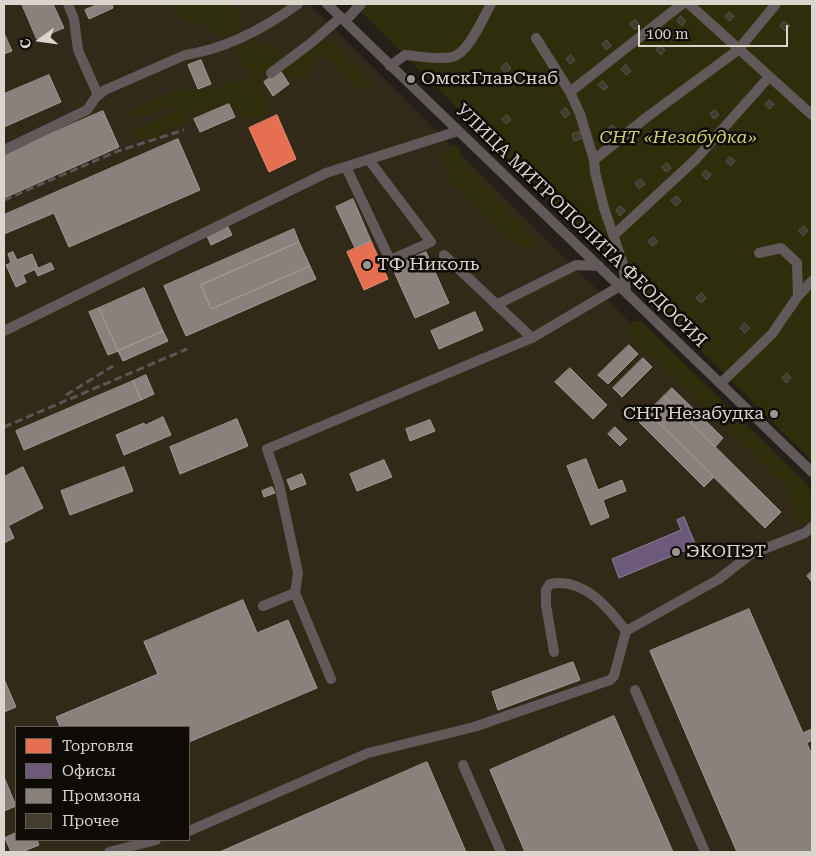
<!DOCTYPE html>
<html>
<head>
<meta charset="utf-8">
<style>
  body { margin:0 }
  #map { position:relative; width:816px; height:856px; overflow:hidden; background:#242019; font-family:"Roboto Serif",serif }
  canvas { display:block }
  .frame { position:absolute; inset:0; border:5px solid #dad5cd; pointer-events:none }
  .legend { position:absolute; left:15px; top:726px; width:175px; height:115px; box-sizing:border-box; background:#0e0b06; border:1px solid #605c56; margin:0; padding:6px 9px; list-style:none; font-size:15px; color:#dad5cd }
  .legend li { display:flex; align-items:center; gap:10px; height:25px }
  .legend b { width:25px; border:1px solid #605c56 }
  .north { position:absolute; left:15px; top:15px; width:50px; height:50px; -webkit-text-stroke:4px #0e0b06; paint-order:stroke; rotate:256deg; font-size:14px; font-weight:700; line-height:20px; text-align:center; color:#dad5cd }
  .north::after { content:''; display:block; margin:auto; width:18px; height:22px; background:#dad5cd; clip-path:polygon(50% 0,100% 100%,50% 72%,0 100%) }
  .scale { position:absolute; left:638px; top:25px; width:150px; height:22px; box-sizing:border-box; border:2px solid #dad5cd; border-top:0; padding-left:6px; font-size:15px; line-height:18px; white-space:nowrap; color:#dad5cd; -webkit-text-stroke:4px #0e0b06; paint-order:stroke }
</style>
</head>
<body>
<div id="map">
<canvas width="816" height="856"></canvas>
<div class="frame"></div>
<ul class="legend">
<li><b style="height:14px;background:#e76f51"></b>Торговля</li>
<li><b style="height:14px;background:#6d597a"></b>Офисы</li>
<li><b style="height:14px;background:#8a817c"></b>Промзона</li>
<li><b style="height:14px;background:#433d30"></b>Прочее</li>
</ul>
<div class="north">С</div>
<div class="scale">100 m</div>
</div>
<script>
const ctx = document.querySelector('canvas').getContext('2d');
ctx.lineJoin = 'round';
function fill(path, color) {
  ctx.fillStyle = color;
  ctx.fill(path, 'evenodd');
}
function trace(path, color, width, dash) {
  ctx.strokeStyle = color;
  ctx.lineWidth = width;
  ctx.lineCap = dash ? 'butt' : 'round';
  ctx.setLineDash(dash || []);
  ctx.stroke(path);
}
function drawText(font, color, halo, rows, align = 'center') {
  ctx.font = font + ' "Roboto Serif",serif';
  ctx.lineWidth = 5;
  ctx.setLineDash([]);
  ctx.textBaseline = 'middle';
  ctx.strokeStyle = halo;
  ctx.fillStyle = color;
  for (const [text, x, y, turn = 0] of rows) {
    ctx.save();
    ctx.translate(x, y);
    ctx.rotate((+turn || 0) * Math.PI / 180);
    ctx.textAlign = isNaN(turn) ? turn : align;
    if (halo) ctx.strokeText(text, 0, 0);
    ctx.fillText(text, 0, 0);
    ctx.restore();
  }
}
const built = new Path2D(`
  M4,4H309L812,503V852H4ZM16,727H189V840H16Z`);
const green = new Path2D(`
  M170,4H232C235,8 239,13 240,18C243,28 234,38 224,37C216,36 209,29 204,23L190,26L175,14Z
  M353,4H812V461Z
  M328,39L372,82L369,88L360,90C343,81 343,65 320,56C308,63 313,68 306,77C283,84 291,66 271,68L261,80L270,106L266,114C246,122 240,119 230,101L189,116L184,123L158,136L139,140L131,136L136,128L162,118L176,111L173,106L144,116L127,118L130,111L177,91L192,88L208,90L220,87L228,82L245,80L249,70L241,66L237,55L240,47L255,40L273,47L288,60L319,42Z
  M455,145L461,150L460,158L537,241L536,247C526,250 521,247 512,241L449,180L443,160V153Z
  M635,321H641L807,484C808,488 812,492 812,495C815,508 810,523 798,526L794,520L785,486L628,334L627,326Z`);
const shops = new Path2D(`
  M277,115L296,159L269,172L249,128Z
  M371,241L388,279L364,290L347,252Z`);
const offices = new Path2D(`
  M684,517L696,546L619,578L612,559L681,530L677,520Z`);
const industry = new Path2D(`
  M22,4H53L64,28L37,39Z
  M99,4H112L113,8L89,19L85,10Z
  M4,33L12,51L4,54Z
  M201,60L211,84L198,89L188,65Z
  M280,70L289,84L273,96L264,82Z
  M49,75L61,102L4,127V94Z
  M229,104L235,117L200,132L194,119Z
  M103,111L119,147L4,198V154Z
  M178,139L200,190L69,247L54,213L4,234V215Z
  M353,199L371,241L355,248L336,207Z
  M228,227L232,235L211,245L207,236Z
  M294,229L299,242L201,285L211,309L310,266L316,279L186,336L164,286Z
  M299,242L310,266L211,309L201,285Z
  M13,252L17,260L32,254L38,268L23,275L26,282L16,287L6,265L11,263L8,254Z
  M426,252L449,303L415,318L392,267Z
  M51,263L54,269L38,276L35,270Z
  M144,288L163,331L118,351L99,308Z
  M99,308L118,351L108,355L89,312Z
  M475,312L483,330L439,349L431,331Z
  M163,331L168,341L123,361L118,351Z
  M629,345L638,354L608,384L598,375Z
  M643,358L652,367L622,397L613,388Z
  M570,368L607,405L593,419L555,382Z
  M146,375L154,394L141,400L133,381Z
  M133,381L141,400L24,450L16,431Z
  M672,388L723,438L715,447L664,396Z
  M664,396L781,512L765,528L648,412Z
  M648,412L714,477L704,487L639,422Z
  M163,417L171,435L124,455L116,435L144,423L145,425Z
  M237,419L248,446L180,474L170,447Z
  M430,420L435,431L410,441L406,429Z
  M615,427L627,439L620,446L608,434Z
  M586,459L598,490L622,480L626,491L603,500L609,517L591,525L567,466Z
  M384,460L392,477L357,491L350,474Z
  M23,467L43,508L4,528V477Z
  M124,467L133,491L70,515L61,491Z
  M302,474L306,484L291,490L287,480Z
  M272,487L275,493L264,497L262,491Z
  M9,527L14,538L4,543V530Z
  M812,571V582L807,576Z
  M243,600L257,633L288,620L317,688L189,742V727H60L56,717L158,674L144,642Z
  M749,609L803,733L812,729V740L807,743L812,756V852H737L650,651Z
  M573,662L580,680L498,710L492,692Z
  M4,679L16,707L4,712Z
  M614,716L673,852H525L490,770Z
  M427,762L466,852H220Z
  M4,777L16,806L4,811Z
  M16,833V840H37L39,845L22,852H11L5,838Z`);
const building = new Path2D(`
  M729,12L734,16L730,21L725,17Z
  M681,16L686,21L682,26L677,21Z
  M636,20L640,26L635,30L630,24Z
  M784,21L790,26L785,31L780,26Z
  M607,40L611,46L606,50L602,44Z
  M660,45L665,50L661,55L656,50Z
  M571,55L575,60L570,64L566,59Z
  M507,63L511,69L505,73L501,67Z
  M626,65L631,71L626,75L621,69Z
  M475,72L479,77L474,81L470,76Z
  M550,73L554,78L549,82L545,77Z
  M603,81L608,87L603,90L598,85Z
  M769,100L774,104L770,109L765,105Z
  M566,108L570,114L565,118L561,112Z
  M715,110L719,115L714,119L710,114Z
  M507,115L511,120L506,124L502,119Z
  M613,125L617,130L612,134L608,129Z
  M579,132L581,139L574,141L572,134Z
  M730,157L735,161L731,166L726,162Z
  M667,163L671,168L666,172L662,167Z
  M706,170L711,174L707,180L702,175Z
  M641,179L645,184L639,189L635,183Z
  M677,196L681,201L676,206L671,201Z
  M621,206L625,211L620,216L616,210Z
  M804,226L808,231L803,236L799,231Z
  M654,237L658,242L652,246L648,241Z
  M702,293L706,298L701,303L696,298Z
  M745,323L750,328L745,333L740,328Z
  M787,373L791,378L786,383L782,378Z`);
const minor = new Path2D(`
  M68,4L74,19L78,50L98,95
  M327,4L812,472
  M689,4L812,115
  M345,21L361,4
  M536,38L570,92L580,114L594,160L595,172L604,208L623,264L626,291
  M390,66L405,55C420,56 437,60 452,57C468,54 483,18 491,4
  M271,73L311,43L341,17
  M570,92L682,4
  M4,150L87,110L96,97L105,90L185,55C225,49 265,28 298,4
  M594,160L647,117L738,50L776,4
  M346,167L390,260L431,242L369,160
  M614,235L696,159L769,77
  M444,255L532,338
  M798,296L812,281
  M496,305L576,265L599,266
  M4,331L326,173L458,131
  M721,383L772,334L798,296L797,263L781,248L759,253
  M295,593L298,573L279,484L267,449L532,338L620,286
  M263,606L295,593L331,679
  M554,652L546,605V590L550,584C583,577 608,607 626,631
  M635,690L705,852
  M463,765L501,852
  M189,831L368,753L474,727L610,680L614,676L626,631L719,579L751,554L805,533L812,527
  M109,852L156,840`);
const rail = new Path2D(`
  M4,200L118,151L184,130
  M66,395L113,366
  M4,427L187,349`);
const markers = [
  [411,79,5,"#9a968e"],
  [367,265,5,"#9a968e"],
  [774,414,5,"#9a968e"],
  [676,552,5,"#9a968e"]
];
const poiNames = [
  ["ОмскГлавСнаб",421,79],
  ["ТФ Николь",377,265],
  ["СНТ Незабудка",764,414,"right"],
  ["ЭКОПЭТ",686,552]
];
const parkNames = [
  ["СНТ «Незабудка»",678,138]
];
const streetNames = [
  ["УЛИЦА МИТРОПОЛИТА ФЕОДОСИЯ",581,226,44]
];
fill(built, '#322918');
fill(green, '#2e2e0c');
fill(shops, '#e76f51');
trace(shops, '#e38e76', 1);
fill(offices, '#6d597a');
trace(offices, '#8e7e93', 1);
fill(industry, '#8a817c');
trace(industry, '#a29a94', 1);
fill(building, '#433d30');
trace(building, '#57544e', 1);
trace(minor, '#62595a', 10);
trace(rail, '#5b5654', 3, [8, 4]);
for (const [x, y, r, color] of markers) {
  const dot = new Path2D();
  dot.arc(x, y, r, 0, 2 * Math.PI);
  ctx.fillStyle = color;
  ctx.fill(dot);
  trace(dot, '#0e0b06', 2);
}
drawText('18px', '#dad5cd', '#0e0b06', poiNames, 'left');
drawText('italic 18px', '#cfd36e', '#0e0b06', parkNames);
drawText('18px', '#dad5cd', '#0e0b06', streetNames);
</script>
</body>
</html>
